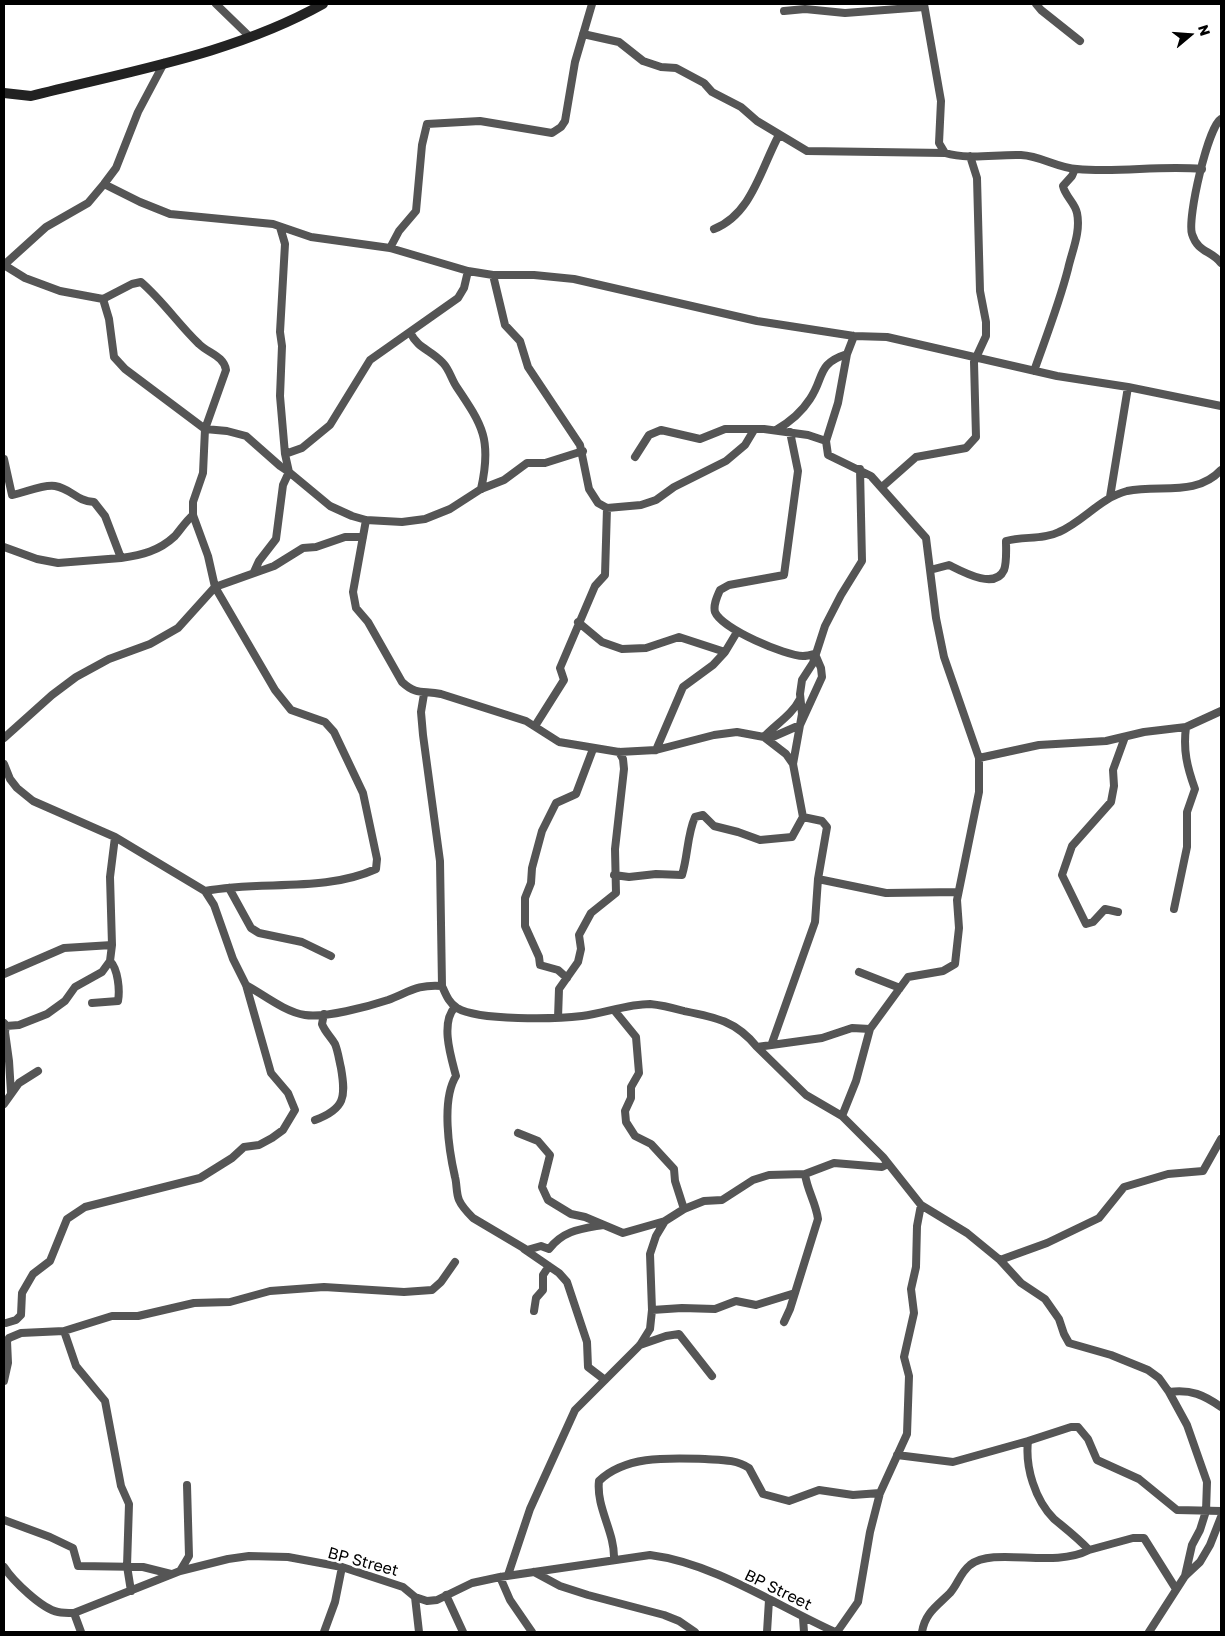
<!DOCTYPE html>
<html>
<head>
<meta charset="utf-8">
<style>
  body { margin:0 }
  #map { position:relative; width:1225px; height:1636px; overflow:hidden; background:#fff; font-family:"Golos Text",sans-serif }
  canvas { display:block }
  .frame { position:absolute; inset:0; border:5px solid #000; pointer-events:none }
  .north { position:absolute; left:1165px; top:10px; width:50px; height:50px; -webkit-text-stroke:4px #fff; paint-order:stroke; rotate:72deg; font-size:14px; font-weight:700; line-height:20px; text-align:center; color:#000 }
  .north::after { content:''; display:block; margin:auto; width:18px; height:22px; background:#000; clip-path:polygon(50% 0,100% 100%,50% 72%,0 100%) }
</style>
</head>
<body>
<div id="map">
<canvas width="1225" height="1636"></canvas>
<div class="frame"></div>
<div class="north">N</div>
</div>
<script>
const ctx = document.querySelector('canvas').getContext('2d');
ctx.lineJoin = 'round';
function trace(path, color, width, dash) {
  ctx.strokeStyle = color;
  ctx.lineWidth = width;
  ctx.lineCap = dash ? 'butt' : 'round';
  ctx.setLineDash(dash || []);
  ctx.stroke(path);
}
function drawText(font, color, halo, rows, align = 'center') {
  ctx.font = font + ' "Golos Text",sans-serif';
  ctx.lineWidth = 5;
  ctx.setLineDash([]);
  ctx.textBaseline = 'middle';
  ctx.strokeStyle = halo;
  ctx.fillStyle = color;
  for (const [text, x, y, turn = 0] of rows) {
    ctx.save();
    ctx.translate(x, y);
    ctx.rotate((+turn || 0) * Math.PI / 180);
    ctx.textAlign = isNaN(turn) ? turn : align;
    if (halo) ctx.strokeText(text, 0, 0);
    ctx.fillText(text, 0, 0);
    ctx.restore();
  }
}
const street = new Path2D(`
  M216,4L250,37
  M924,4L941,101L939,143L945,153C970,160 996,154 1021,155C1041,156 1058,168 1077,169C1119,173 1160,165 1202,169
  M1036,4L1041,10L1080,41
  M784,11L805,9L845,13L924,7
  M583,34L619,42L643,61L661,67L676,68L704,83L712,92L741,107L757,121L807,151L945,153
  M1221,119C1208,127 1187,218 1192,234C1198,253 1211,250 1221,263
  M104,184L140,202L170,214L273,224L311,237L390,248L468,271L493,275H534L574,279L757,321L854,336L887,337L1057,376L1128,387L1221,406
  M280,227L285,244L280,332L282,346L280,396L285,454L289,472L330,506L352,516L366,520L402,522L425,519L450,509L481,489L504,480L527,463H545L583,451
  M714,229C752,214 761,168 779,135
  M390,248L399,231L416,211L422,145L427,124L480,121L552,133L561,127L565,121L575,62L592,4
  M4,265L25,278L60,291L103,299L132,284L141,282C164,302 178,324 199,344C208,353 224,356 226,370L205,429L203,473L193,502V515L208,556L215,587L275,690L291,710L325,722L334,732L363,793L377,859L376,869C323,893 261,880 205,891
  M4,265L46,227L88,203L104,184L116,168L138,112L164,63
  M493,275L505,325L520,341L528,367L580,445L589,489L598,503L607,508L641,505L656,500L674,487L726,461L745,445L754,430
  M103,299L109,319L114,357L125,369L205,429L227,431L246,436L280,466L289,472L283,485L276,539L259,561L254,572
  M410,332C418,349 430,349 443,363C449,369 451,378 456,386C483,426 492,440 481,489
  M1034,371C1046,337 1059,304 1068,269C1072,251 1081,232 1077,213C1075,203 1065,196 1063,186L1072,176L1075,169
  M776,430C790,422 801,413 810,399C825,377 816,364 847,354
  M285,454L302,448L330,425L370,360L458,298L464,288L468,271
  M635,457L649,435L661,430L700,439L725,429H764L808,435L826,441
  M4,459L12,495C25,493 42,484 55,486C72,489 76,501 94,502L105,516L121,558C142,555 159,551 175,536C181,529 186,521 193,515
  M882,487L916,457L966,448L976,437L974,362L986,336V322L980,291L977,178L970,156
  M1110,497L1128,387
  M366,520L353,592L356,608L368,622L402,682C417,696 424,690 441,694L526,721L559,742L619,752L656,750L714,735L737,732L764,737L775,736L800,725L822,677L821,668L815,654C811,655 807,656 803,656C786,656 722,629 715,612C713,605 717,597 720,590L729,585L784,575L798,471L790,432
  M4,547L37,559L58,563L121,558
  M930,570L949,565C963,572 995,590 1004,570C1007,562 1006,549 1006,541C1023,536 1043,540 1059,532C1084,521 1100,498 1127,491C1160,484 1196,497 1221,470
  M578,622L602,642L622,649L646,648L679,637L725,652
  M424,694L421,712L423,735L440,861L442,986C446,995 449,1003 457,1008C479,1021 556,1019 582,1016C605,1013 628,1004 650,1004C661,1005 673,1008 684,1011C715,1017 736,1021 757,1047L822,1038L852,1028L870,1029
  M535,726L564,680L560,668L595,586L605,575L607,508
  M4,738L52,695L76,677L109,659L150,644L178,628L215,587L274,566L303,548L316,547L345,537H363
  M656,750L683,687L713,665L725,652L737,632
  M979,758L1039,745L1106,741L1144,732L1186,727L1221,711
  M4,764L10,779L17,788L33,801L115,837L205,891L214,905L233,959L246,985L271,1073L288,1093L295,1110L283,1130L272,1138L259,1145L244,1147L232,1158L200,1178L85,1207L67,1219L50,1261L33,1274L22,1293L21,1315L16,1320L6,1323
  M793,764L786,754L764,737C776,724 792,715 800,699
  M614,875L629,877L656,874L682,875C688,856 687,835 695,817L703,815L714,826L738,832L760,840L792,837L803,817
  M818,879L886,893L958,892
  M229,888L251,928L259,933L302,942L331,956
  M1174,909L1187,847V812L1195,789C1187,767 1183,750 1186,727
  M1118,912L1105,909L1093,922L1086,924L1062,875L1072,846L1111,802L1114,786L1113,770L1125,737
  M859,972L900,988
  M4,974L64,948L112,945
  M567,978L558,970L540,965L539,957L525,926V898L531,883L532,868L542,831L556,803L576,794L593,749
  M246,985C264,995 285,1012 305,1015C325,1018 367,1007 388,1000C409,992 418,984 442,986
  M92,1003L118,1001C120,990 118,969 110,961
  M455,1007C440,1023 451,1057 456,1076C441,1100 449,1151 455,1177C457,1184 456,1193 459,1200C462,1207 468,1213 473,1218L527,1250L541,1246L549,1249C564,1230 581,1229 603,1225
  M614,1010L636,1037L639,1073L631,1087V1098L625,1111L626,1122L635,1136L651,1144L674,1169L675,1181L684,1209
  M558,1018L559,989L578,962L581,949L579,935L591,913L616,893L615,849L624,769L623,759L619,752
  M4,1023L6,1026L19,1025L47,1014L65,1001L75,987L102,972L110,961L112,945L110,877L115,837
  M6,1026L5,1032L9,1061L11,1093
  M772,1043L815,922L818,879L827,827L822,821L803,817L793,764L802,714L800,694L802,680L813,663L825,626L841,595L862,561L860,469
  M757,1047L806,1095L842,1116
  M4,1104L19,1083L38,1071
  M315,1120C345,1109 346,1097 341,1068C339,1060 338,1051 335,1044C331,1037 325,1032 322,1024L324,1014
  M518,1133L538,1141L550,1155L542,1187L548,1200L571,1214L585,1217L623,1233L665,1221
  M921,1205L967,1233L1000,1260L1021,1283L1045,1299L1059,1319L1064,1334L1069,1343L1111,1355L1148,1370L1159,1378L1169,1392L1187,1425L1207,1482L1206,1511L1200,1530L1192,1545L1185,1576
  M524,1249L559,1273L567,1282L587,1342L588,1367L605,1380
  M1000,1260L1047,1243L1099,1218L1124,1187L1168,1174L1203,1171L1221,1139
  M652,1310L682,1308L715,1309L736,1301L756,1305L795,1293
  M534,1311L536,1298L543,1290V1275L549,1266
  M784,1322L790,1309L818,1219C816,1203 807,1190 805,1174
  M64,1331L76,1366L105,1401L121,1486L129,1504L127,1566L131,1591
  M640,1345L666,1336L679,1334L712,1376
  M4,1381L8,1363L7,1341L9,1338L21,1333L64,1331L112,1316H138L194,1303L230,1302L270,1291L324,1287L404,1292L432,1290L441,1282L455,1262
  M1169,1392C1191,1389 1204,1395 1221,1407
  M897,1455L953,1462L1028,1441
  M4,1520L50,1537L73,1548L78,1566L143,1567L171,1574
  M614,1559C615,1532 596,1508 599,1481C626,1455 670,1458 705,1459C720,1460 736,1459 749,1468L763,1494L789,1501L819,1490L853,1495L880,1493
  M4,1567C13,1581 42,1609 58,1612C63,1613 69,1613 74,1613L180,1571L228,1559L249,1556L288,1557L342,1567L403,1587L415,1597L427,1601L437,1600L472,1583L500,1577L650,1555C714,1563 777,1606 835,1632
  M180,1571L189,1556L187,1485
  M534,1572L560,1586L588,1595L664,1615L679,1621L695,1632
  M508,1575L530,1509L575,1410L640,1345L650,1329L652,1310L650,1254L656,1236L665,1221L684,1209L704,1201L722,1200L753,1180L769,1175L805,1174L834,1163L882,1167L888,1164
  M500,1577L510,1600L532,1632
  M1176,1589L1144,1538H1133L1089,1550C1078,1538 1066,1529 1054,1519C1035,1500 1025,1467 1028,1441L1071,1427H1078L1088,1439L1097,1460L1139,1479L1177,1510L1221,1511
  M446,1595L463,1632
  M415,1597L419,1632
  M74,1613L81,1632
  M803,1618L804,1632
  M324,1632L335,1602L342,1567
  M767,1632L769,1600
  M837,1632L858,1602L870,1532L880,1493L907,1434L909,1376L904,1357L914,1313L911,1289L916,1267L917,1226L921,1205L883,1157L842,1116L856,1081L870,1029L908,977L943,971L955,964L959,928L957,900L979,792V758L944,657L936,618L926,538L871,476L828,455L826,441L838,403L847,354L854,336
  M922,1632C925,1613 937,1606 950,1593C958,1584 960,1573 970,1565C995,1546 1052,1569 1089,1550
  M1149,1632L1185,1576L1200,1562L1210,1545L1221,1517`);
const secondary = new Path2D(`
  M4,93L31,96C129,71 234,54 323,4`);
const streetNames = [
  ["BP Street",363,1562,15],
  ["BP Street",778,1590,26]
];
trace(street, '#555', 8);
trace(secondary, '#222', 10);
drawText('16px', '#000', '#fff', streetNames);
</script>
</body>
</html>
